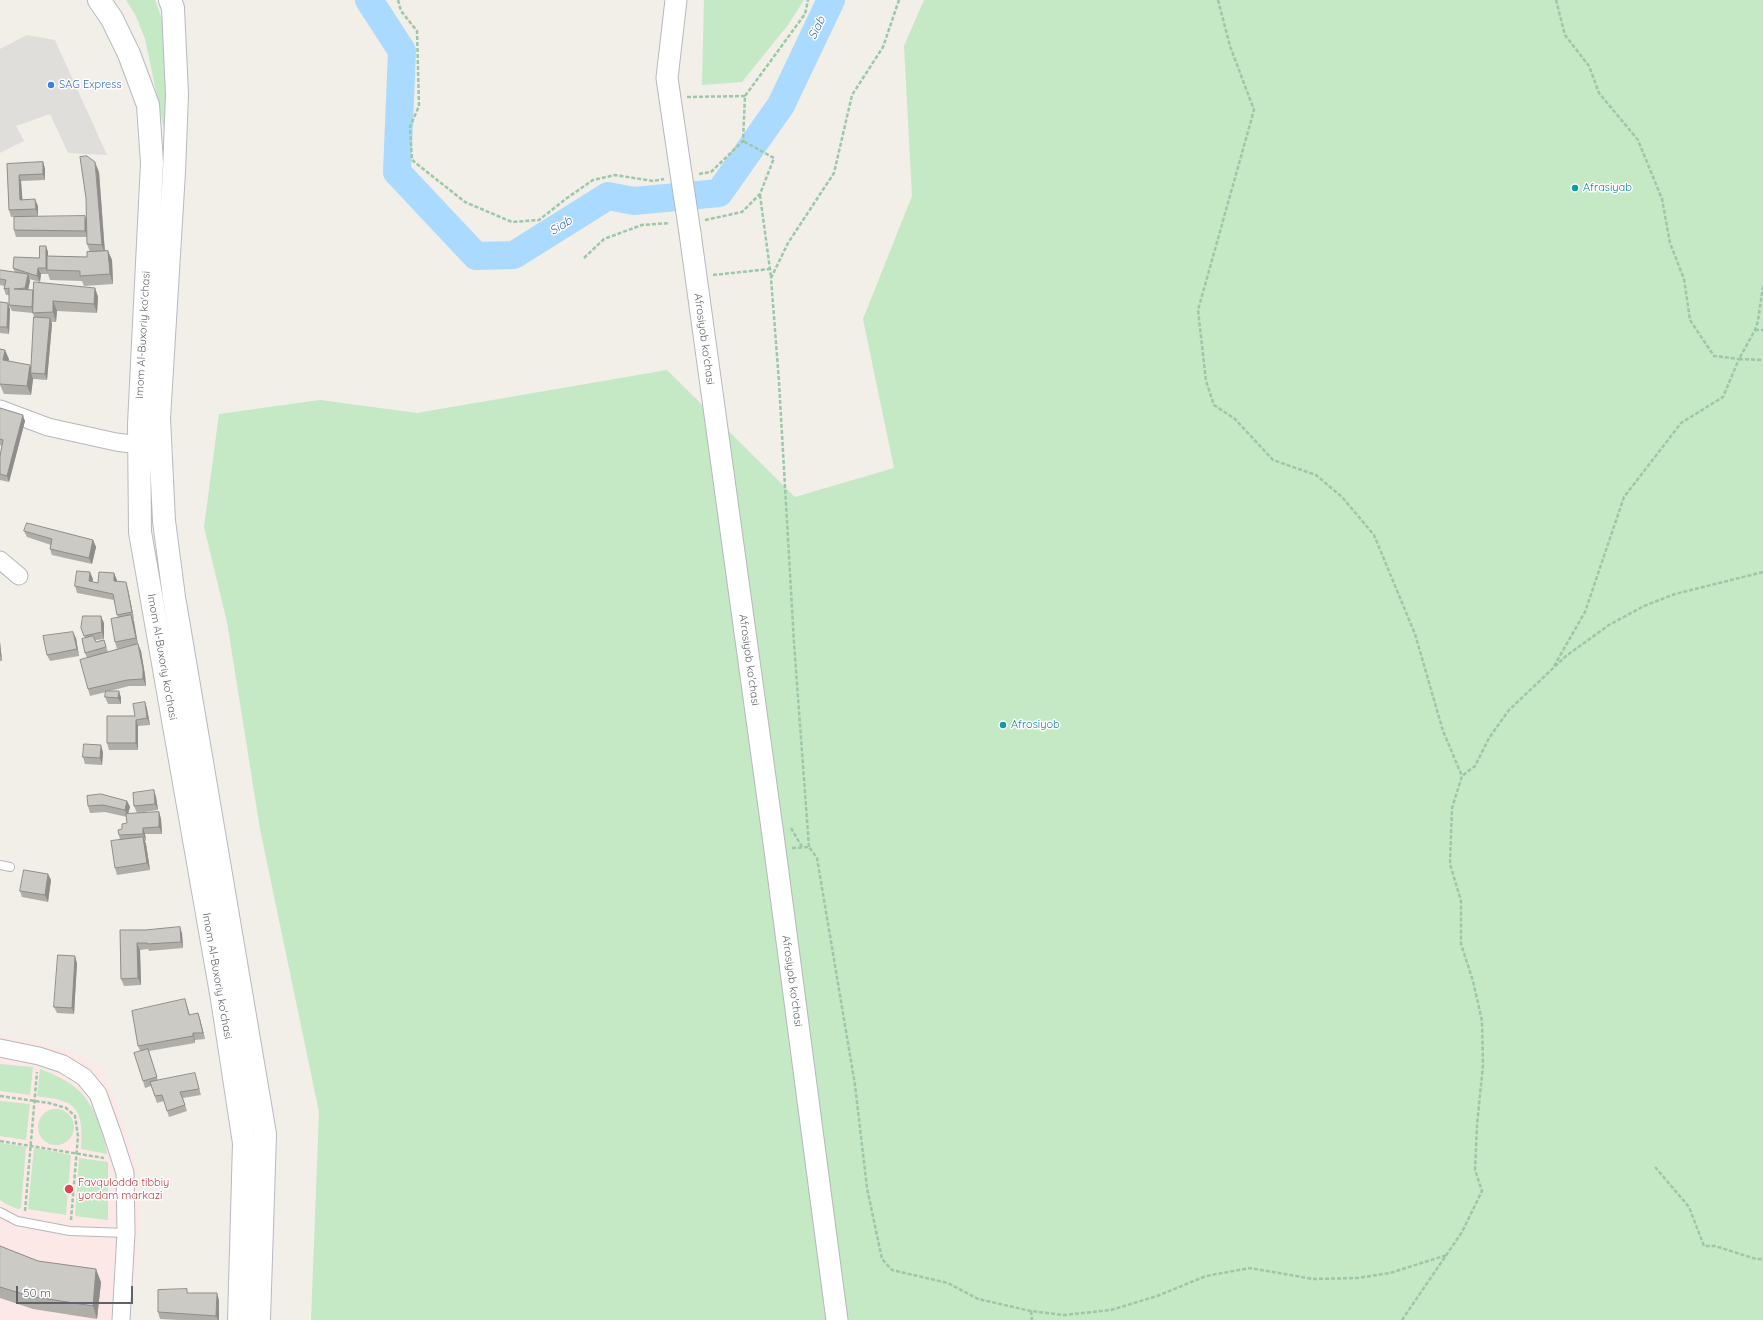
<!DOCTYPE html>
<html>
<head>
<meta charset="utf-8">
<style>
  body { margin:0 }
  #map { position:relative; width:1763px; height:1320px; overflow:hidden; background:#f1efe8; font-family:Quicksand,sans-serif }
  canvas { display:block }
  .scale { position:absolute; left:16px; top:1286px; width:117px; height:18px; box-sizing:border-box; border:2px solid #5f6368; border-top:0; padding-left:5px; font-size:12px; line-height:14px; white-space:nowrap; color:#5f6368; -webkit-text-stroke:3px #fff; paint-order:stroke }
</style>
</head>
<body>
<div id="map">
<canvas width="1763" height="1320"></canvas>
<div class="scale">50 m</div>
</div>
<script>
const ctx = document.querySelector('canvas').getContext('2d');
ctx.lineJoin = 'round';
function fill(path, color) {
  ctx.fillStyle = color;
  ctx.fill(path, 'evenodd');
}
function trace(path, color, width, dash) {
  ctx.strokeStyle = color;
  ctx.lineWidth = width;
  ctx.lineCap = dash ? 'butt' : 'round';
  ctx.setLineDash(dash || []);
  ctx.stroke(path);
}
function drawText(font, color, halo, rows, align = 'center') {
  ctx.font = font + ' Quicksand,sans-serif';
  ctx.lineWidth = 3;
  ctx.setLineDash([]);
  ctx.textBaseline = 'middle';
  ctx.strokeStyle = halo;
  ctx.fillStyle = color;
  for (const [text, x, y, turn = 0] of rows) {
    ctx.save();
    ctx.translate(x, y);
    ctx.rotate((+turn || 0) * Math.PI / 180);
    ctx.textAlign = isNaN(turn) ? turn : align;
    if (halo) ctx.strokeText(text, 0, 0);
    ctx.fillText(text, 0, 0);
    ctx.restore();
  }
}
const industrial = new Path2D(`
  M27,35L55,40L107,155L68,153L50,114L16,126L24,141L0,153V49Z`);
const medical = new Path2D(`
  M0,1037L25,1040L71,1051L87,1059L102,1070L116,1103L128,1137L138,1171L140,1207L135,1286L116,1283L113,1320H0Z`);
const green = new Path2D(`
  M126,0H155L163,22L168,59L164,129L145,39L136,16Z
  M704,0H804L788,25L742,82L702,85Z
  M924,0H1763V1320H311L319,1112L260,829L227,622L204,527L219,414L320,400L417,413L667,370L795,497L894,468L863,319L912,196L904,46Z
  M0,1064L33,1067L30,1095L0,1091Z
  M40,1069C72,1081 89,1093 100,1127C103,1136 106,1144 107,1154L81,1149C82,1134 84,1108 65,1102C57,1098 46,1098 37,1096Z
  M0,1101L30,1104L26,1140L0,1136Z
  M38 1127a18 18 0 1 1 36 0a18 18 0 1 1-36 0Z
  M0,1143L26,1147L21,1208L18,1209L6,1204L0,1200Z
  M34,1148L71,1155L66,1215L28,1209Z
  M79,1158L108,1162V1220L75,1216Z`);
const river = new Path2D(`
  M369,0L402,51L397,172L476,256L514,255L608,196L634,201L719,193L781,105L831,0`);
const path = new Path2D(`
  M398,0L401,11L417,31L419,106L410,127L412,160L465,202L512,222L539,220L567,198L593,180L615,175L653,181L664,179
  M1218,0L1230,46L1254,110L1198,310L1206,381L1214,405L1235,419L1273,460L1316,475L1342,497L1374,535L1415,634L1443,731L1462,776
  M687,97L745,96
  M699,174L711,172L743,141L745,96L805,14L808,0
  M760,195L771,277
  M705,220L742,212L760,194L774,158L743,141
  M584,258L604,239L642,225L670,223
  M713,275L770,269
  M1763,286L1758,321L1755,330L1739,359L1763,360
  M1755,330H1763
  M1554,666L1585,612L1624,497L1681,423L1723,397L1739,359L1714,356L1690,320L1684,279L1670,243L1662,199L1638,140L1599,93L1589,66L1565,35L1556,0
  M791,828L802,847
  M809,847L794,643L779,382L771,278L788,243L834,173L852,95L883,47L899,0
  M792,848L809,847L817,858L855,1085L867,1188L882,1259L892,1270L948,1283L978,1299L1031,1311L1064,1315L1111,1310L1157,1296L1206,1276L1250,1268L1313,1279L1357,1278L1390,1273L1447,1255
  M0,1096L49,1103L66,1108L75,1116L78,1136L71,1220
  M0,1141L104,1158
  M1655,1167L1689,1207L1704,1246H1715L1756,1259H1763
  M25,1211L37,1072
  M1031,1311L1032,1320
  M1402,1320L1462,1232L1482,1191L1475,1170L1477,1125L1483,1065L1482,1021L1473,981L1461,944V901L1450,864L1452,808L1462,776L1475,766L1489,738L1509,710L1566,656L1609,625L1644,606L1675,594L1763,572`);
const service = new Path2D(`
  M0,865L10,867
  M0,1212L17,1221L70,1231L126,1233`);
const minor = new Path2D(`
  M0,409L48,427L116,442L139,445
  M0,560L19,576
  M0,1048L39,1056L63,1064L84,1077L98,1094L112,1133L125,1173L126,1233L121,1320`);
const tertiary = new Path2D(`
  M676,0L667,78L679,160
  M690,233L775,850L837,1320`);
const secondary = new Path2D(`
  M99,0L112,19L129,54L148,105L152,163L139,424L140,532L222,999L244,1143L239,1320
  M170,0L173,8L177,94L174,172L159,418L164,521L174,597L265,1134L259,1320`);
const tertiaryBridge = new Path2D(`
  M679,160L690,233`);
const wall = new Path2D(`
  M43,162L45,169V180L21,181L22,200L38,206V216L11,217L9,210L7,164Z
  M99,172L105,251H108L112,260L113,284L84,286L82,281L50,280L48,274H41L40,282L29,279L30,281L28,290H33L95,288L98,297L97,313L57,311L56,322H51L52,324L47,380L34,379H33L31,395L4,394L0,385V349L9,359L8,361L31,368L34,317L33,313L12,311L9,305V295H6L4,289V286L0,285V270L15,272L13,268L39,258L46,246L48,252V256L87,257L90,252L87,244V237H16L14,230L86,220Z
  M0,302L10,309L9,334L0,333Z
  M0,408L25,421L9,482L0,480V456L2,446L0,445Z
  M24,531L93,540L96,547L92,564L52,555L50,549L51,545L27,537Z
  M114,573L117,582L128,589L134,619H133L138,644L141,651L145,675L146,686H129L110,691H119L121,698V704H108L105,697L106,692L90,696L88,689L87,658L85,653V638L81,628L104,623V639L96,640V642L104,640L108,652L134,645L117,649L115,642L118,617L114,600L77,593L75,586L93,579L92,582L98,583Z
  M76,638L79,656L50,661L47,655Z
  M0,642L2,661H0Z
  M145,702L147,709L150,725L138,726V750H109L107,743L135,716Z
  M103,752L102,765L85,764L83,757Z
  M154,790L156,797L158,810L137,813L134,806Z
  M127,801L130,807L128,814L159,812L161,819L162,834H145L146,841H145L146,844L150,870L117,875L115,868L120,840L119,835L127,823V817L105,812L90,813L88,806Z
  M48,874L51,880L48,902L22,897L20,891Z
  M120,930L182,933L183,948L149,951L148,949L140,950L141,985L124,986L121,979Z
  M77,963L74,1014L57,1013L54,1007Z
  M185,999L190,1015L200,1019L205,1039L195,1040V1043L149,1051L158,1081L197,1080L201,1095L183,1098L187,1111L169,1117L164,1101L157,1103L151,1086L145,1088L143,1081L140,1051L138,1046Z
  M0,1246L38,1261L101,1282L97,1319L33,1309L0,1298Z
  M188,1293L219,1300V1320H179L160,1319L158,1312Z`);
const shadedWall = new Path2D(`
  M43,162L45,169V180L43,174Z
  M95,162L99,172L105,255L102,245Z
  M19,175L21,181L23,206L20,200Z
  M35,199L38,206V216L36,209Z
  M85,216L87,223L88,237L85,231Z
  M46,246L48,252V270H47L48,274L46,268Z
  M108,251L112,260L113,284L110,274Z
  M38,268L41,274L40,282L37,276Z
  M28,274L30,281L27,295L25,288Z
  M95,288L98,297L97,313L94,304Z
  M53,301L57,311L56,322L53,312Z
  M8,303L10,309L9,334L7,327Z
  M50,318L52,324L47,380L45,374Z
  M5,350L9,359L7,370L3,360Z
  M30,365L33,373H31L33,379L31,395L27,386Z
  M23,415L25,421L9,482L7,476Z
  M93,540L96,547L92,564L89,558Z
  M90,572L93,579L91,588L89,581Z
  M114,573L117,580V588L114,581Z
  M126,582L128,589L134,619L132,612Z
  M131,615L134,621L138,645L136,638Z
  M101,616L104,623V639L102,632Z
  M73,632L76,638L79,656L77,649Z
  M0,642L2,661L0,655Z
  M138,644L141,651L145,675L146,686L143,679Z
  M119,691L121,698V704L118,698Z
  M145,702L147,709L150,725L147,718Z
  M136,720L138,726V750L136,743Z
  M101,745L103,752L102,765L100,758Z
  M154,790L156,797L158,810L155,804Z
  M127,801L130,807L127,817L125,810Z
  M159,812L161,819L162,834L159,827Z
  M143,828L145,834L146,841L143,834Z
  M143,837L146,844L150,870L147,863Z
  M48,874L51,880L48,902L45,895Z
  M180,927L182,933L183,948L181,942Z
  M137,943L140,950L141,985L138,978Z
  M75,956L77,963L74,1014L72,1008Z
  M198,1013L200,1019L205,1039L203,1033Z
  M193,1033L195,1040V1043L193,1036Z
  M96,1269L101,1282L97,1319L93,1306Z
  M217,1293L219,1300V1320H218L216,1316Z`);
const building = new Path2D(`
  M87,156L95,162L102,245L87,244L86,198L80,157Z
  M43,162V174L19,175L20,200L35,199L36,209L9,210L7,164Z
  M85,216V231L14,230V217Z
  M40,246H46V268H38L37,276L13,268L14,257L39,258Z
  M108,251L110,274L80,276V271L47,270V256L87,257V252Z
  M0,270L28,274L25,288L14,289L33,290L32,307L9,305V288L4,289L6,280L0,279Z
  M34,282L95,288L94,304L53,301V312L33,313Z
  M0,302L8,303L7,327H0Z
  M34,317L50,318L45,374L31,373Z
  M0,349L5,350L3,360L30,365L27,386L0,384Z
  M0,408L23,415L7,476L0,474V456L3,440L0,439Z
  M27,523L93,540L89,558L50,549L52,539L24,531Z
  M77,571L90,572L89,581L98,583L99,572L114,573V581L126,582L132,612L117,615L113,594L75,586Z
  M131,615L136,638L115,642L111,619Z
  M83,616H101L102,632L84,636L81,628Z
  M73,632L77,649L47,655L43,636Z
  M93,636L96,642L104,640L106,647L85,653L82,639Z
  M138,644L143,669V679L127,680L88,689L80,660Z
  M106,691H119L118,698L105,697Z
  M145,702L147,718L136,720V743H107V716H135L133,704Z
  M84,744L101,745L100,758L83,757Z
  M154,790L155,804L134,806L133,793Z
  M101,794L127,801L125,810L103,805L88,806L87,796Z
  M159,812V827L143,828V834L119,835L118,830L122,829V824L127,823L126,814Z
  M143,837L147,863L115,868L111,841Z
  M24,870L48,874L45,895L20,891Z
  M180,927L181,942L147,944V943H137L138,978L121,979L120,930H145Z
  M58,955L75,956L72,1008L54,1007Z
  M185,999L189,1015L198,1013L203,1033H193V1036L138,1046L132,1011Z
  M148,1049L157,1077L143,1081L134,1053Z
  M195,1073L199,1089L180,1092L185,1105L167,1111L162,1095L155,1096L150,1082Z
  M0,1246L38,1261L96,1269L93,1306L29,1296L0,1287Z
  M187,1289V1293H217L216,1316L158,1312V1290Z`);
const markers = [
  [51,85,4,"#3f7fe0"],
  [1575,188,4,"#0f9aa8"],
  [1003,725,4,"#0f9aa8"],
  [69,1189,5,"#e0444e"]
];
const shopNames = [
  ["SAG Express",59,85]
];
const cultureNames = [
  ["Afrasiyab",1583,188],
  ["Afrosiyob",1011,725]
];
const streetNames = [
  ["Imom Al-Buxoriy ko'chasi",143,335,-87],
  ["Afrosiyob ko'chasi",704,339,82],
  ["Imom Al-Buxoriy ko'chasi",162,657,80],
  ["Afrosiyob ko'chasi",749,660,82],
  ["Imom Al-Buxoriy ko'chasi",217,976,80],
  ["Afrosiyob ko'chasi",792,981,82]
];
const healthNames = [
  ["Favqulodda tibbiy",78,1183],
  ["yordam markazi",78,1196]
];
const waterNames = [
  ["Siab",817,28,-64],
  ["Siab",561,226,-32]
];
fill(industrial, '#e0deda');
fill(medical, '#fce8e6');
fill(green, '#c5e8c5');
trace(river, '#aadaff', 28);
trace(service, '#b5b8bc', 10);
trace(minor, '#b5b8bc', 19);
trace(tertiary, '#b5b8bc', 23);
trace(secondary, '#b6babf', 24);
trace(path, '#9cc7a9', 2.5, [4, 2]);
trace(service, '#fff', 8);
trace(minor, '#fff', 17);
trace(tertiary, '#fff', 21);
trace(secondary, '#fff', 22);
trace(tertiaryBridge, '#b5b8bc', 23, []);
trace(tertiaryBridge, '#fff', 21);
fill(wall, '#afaea9');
fill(shadedWall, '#8f8d8a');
fill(building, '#cccac5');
trace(building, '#8f8d8a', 1);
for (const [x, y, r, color] of markers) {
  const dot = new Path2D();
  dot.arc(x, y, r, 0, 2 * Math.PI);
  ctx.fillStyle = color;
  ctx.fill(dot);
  trace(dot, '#fff', 1.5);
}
drawText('11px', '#366cbe', '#fff', shopNames, 'left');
drawText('11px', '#0d838f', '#fff', cultureNames, 'left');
drawText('11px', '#5f6368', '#fff', streetNames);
drawText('11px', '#be3a42', '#fff', healthNames, 'left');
drawText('italic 12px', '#4174aa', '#fff', waterNames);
</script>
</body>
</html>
